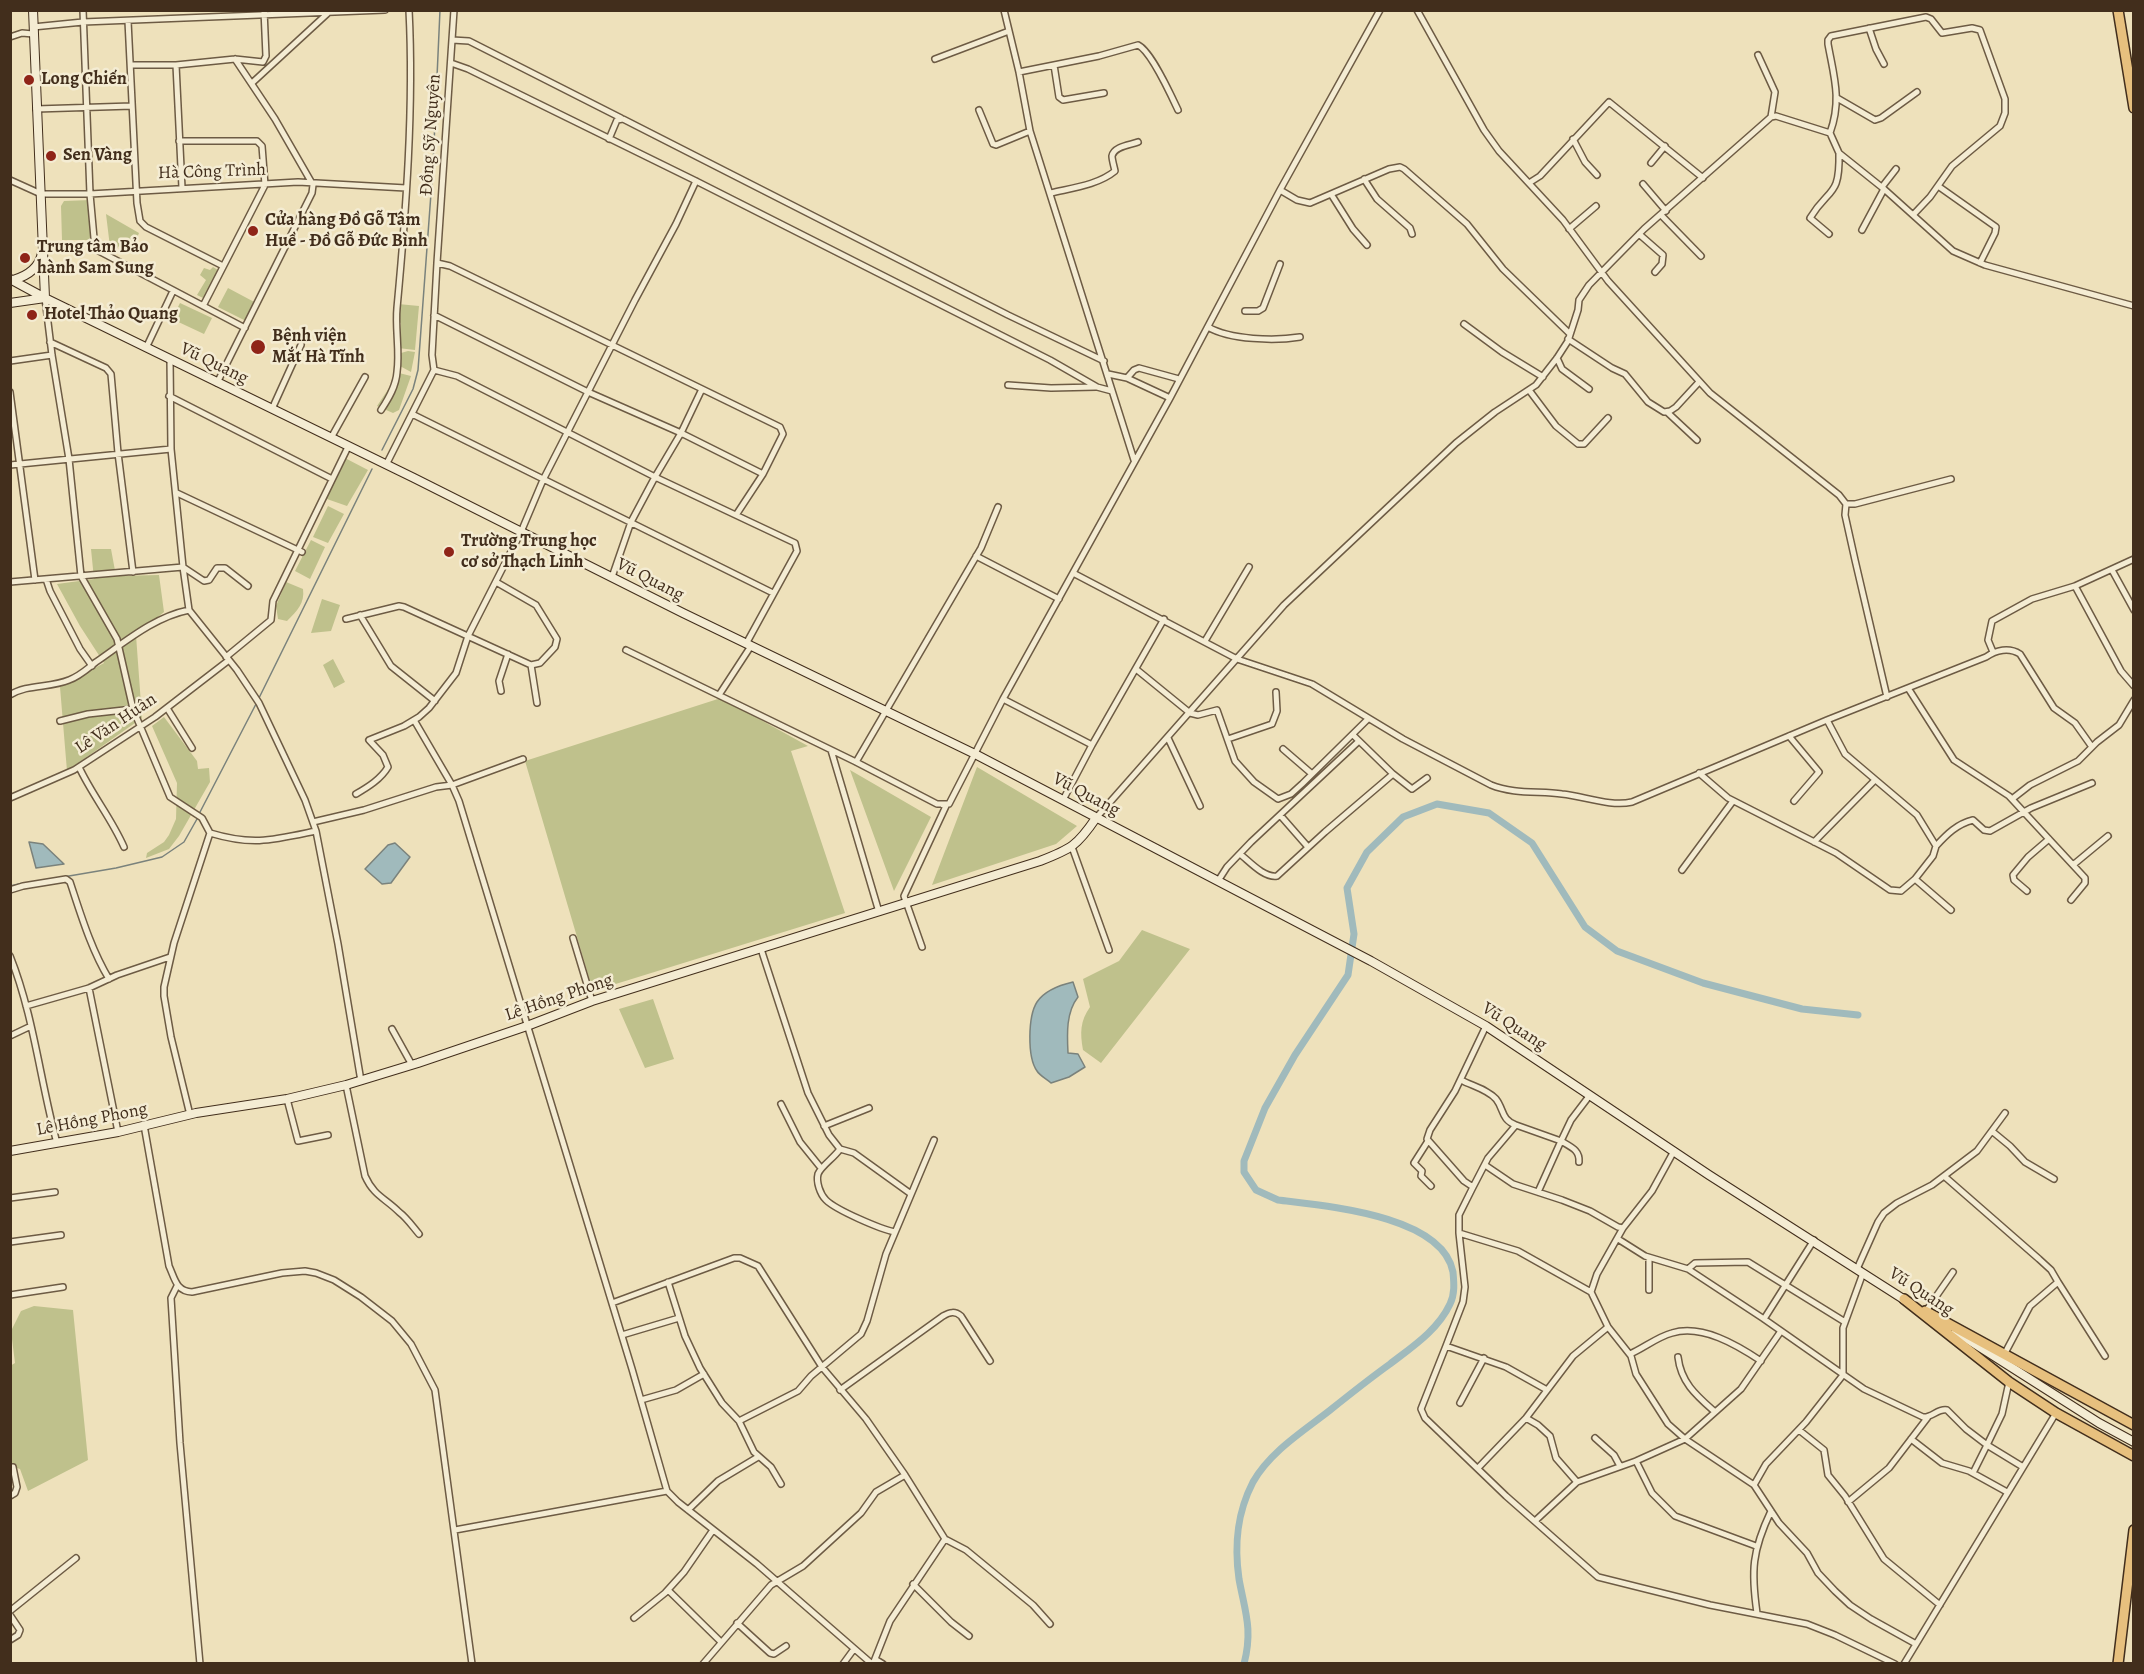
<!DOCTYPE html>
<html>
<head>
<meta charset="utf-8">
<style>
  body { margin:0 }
  #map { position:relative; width:2144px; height:1674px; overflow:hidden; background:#eee1bb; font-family:Alegreya,serif }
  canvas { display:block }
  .frame { position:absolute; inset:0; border:12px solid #422e1c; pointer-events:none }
</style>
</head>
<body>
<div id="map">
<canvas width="2144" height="1674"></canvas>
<div class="frame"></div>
</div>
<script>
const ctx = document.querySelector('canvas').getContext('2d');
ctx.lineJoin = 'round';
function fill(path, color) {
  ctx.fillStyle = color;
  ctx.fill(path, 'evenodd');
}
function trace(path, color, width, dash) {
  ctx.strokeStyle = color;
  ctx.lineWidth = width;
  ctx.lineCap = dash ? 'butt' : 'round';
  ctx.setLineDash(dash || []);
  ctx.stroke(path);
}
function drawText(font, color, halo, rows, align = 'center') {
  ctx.font = font + ' Alegreya,serif';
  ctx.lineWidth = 5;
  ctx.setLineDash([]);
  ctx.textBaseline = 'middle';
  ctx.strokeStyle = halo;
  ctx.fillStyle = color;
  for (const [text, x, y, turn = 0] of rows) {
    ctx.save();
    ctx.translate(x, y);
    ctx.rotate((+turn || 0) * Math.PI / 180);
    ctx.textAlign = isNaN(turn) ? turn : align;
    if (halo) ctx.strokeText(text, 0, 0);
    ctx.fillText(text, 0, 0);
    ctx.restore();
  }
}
const green = new Path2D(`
  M91,200L92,240H62L61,206L64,201Z
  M106,214L139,233L135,243L126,239L114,251L110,247Z
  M213,267L223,273L209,301L197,295L206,280L200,275L204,268L210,270Z
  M228,288L258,304L248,322L218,307Z
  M180,303L212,318L204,334L172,319Z
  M398,304L419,306L415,350L398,348L401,323L396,321Z
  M408,351L415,352L411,372L398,365L401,353Z
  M399,373L411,376L399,410L393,413L377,406Z
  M343,457L368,470L347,506L324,498Z
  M328,506L344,514L328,543L313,537Z
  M311,540L325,547L310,579L295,571Z
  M91,549H111L116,576L159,575L164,612L136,635L142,718L67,771L60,687L104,663L80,626L57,584L94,579Z
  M286,582L303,589C305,603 297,611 287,621L278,619L276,606Z
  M322,599L340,605L331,631L311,633Z
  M333,659L345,682L334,688L323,665Z
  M721,698L808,746L791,751L845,913L593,991L525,761Z
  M164,717L197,761L198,769L209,768L210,782L179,836L169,849L146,858L147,853L164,842L169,835L176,819L177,783L152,726Z
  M977,767L1077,826L1056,844L932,885Z
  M850,770L931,817L894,891Z
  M1142,930L1190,949L1101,1063L1083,1050C1080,1033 1080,1021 1090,1007L1083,979L1119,961Z
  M653,999L674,1059L645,1068L619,1009Z
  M34,1306L73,1310L88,1460L28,1491L20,1469L11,1466L10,1366L15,1363L11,1331L21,1311Z`);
const water = new Path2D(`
  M29,842L43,844L64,864L36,868Z
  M395,843L410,857L391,883L382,884L365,869L388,845Z
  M1073,982L1078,997C1066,1012 1067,1034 1068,1053L1078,1054L1085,1067L1069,1077L1051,1083C1047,1079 1040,1076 1037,1071C1027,1057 1028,1016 1037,1002C1045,990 1060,985 1073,982Z`);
const stream = new Path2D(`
  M382,450L413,389L418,370L433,166L440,10
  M258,700L372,469
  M199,814L256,704
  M28,883L116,868L162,857L184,842L197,819
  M10,886L23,883`);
const canal = new Path2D(`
  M1244,1664C1253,1629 1245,1612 1239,1579C1234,1544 1237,1513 1253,1482C1270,1452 1302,1432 1329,1411C1349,1395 1369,1379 1390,1364C1412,1347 1438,1330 1450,1304C1455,1294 1454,1283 1453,1272C1442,1215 1325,1206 1278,1200L1256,1190L1244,1172V1161L1265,1108L1295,1055L1348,975L1354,934L1347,888L1367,852L1403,817L1437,804L1489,813L1532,843L1585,927L1617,951L1703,983L1802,1009L1858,1015`);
const street = new Path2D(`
  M83,10L90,194L95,249L245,328
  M1004,10L1019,72L1030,131L1134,460
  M1417,10L1484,130L1499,151L1563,220L1608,281L1710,393L1839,495L1846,504L1845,515L1855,560L1887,697
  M128,21L137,203L140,221L146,227L223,266
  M33,27L83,22L385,10
  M1869,28L1876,49L1884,64
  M10,37L22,33L33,34
  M452,40L469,41L621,118
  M1758,55L1775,92L1771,117
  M235,59L275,119L313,185
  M935,59L1009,31
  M451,63L468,69L696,181L1050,360L1097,387L1112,391
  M131,65H176L235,59L263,62L266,56L264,10
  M176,65L182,188
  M1054,65L1059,97L1063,100L1104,93
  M1019,72L1099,56L1138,45C1151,51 1171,95 1178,110
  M252,83L328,13
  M1837,98L1875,120L1881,118L1917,92
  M36,109L132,106
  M979,110L993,144L996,145L1030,131
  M1830,133C1842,100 1834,77 1828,44V40L1831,36L1926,17L1931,19L1942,33L1972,28L1980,30L2005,99V113L2000,126L1952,166L1930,197L1913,215
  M609,139L617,120L623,119L1008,315L1104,361
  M1573,139L1585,162L1597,175
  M179,141H257L262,146L265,185L203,306
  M1651,163L1665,146
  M1364,179L1377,199L1410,228L1412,234
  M10,180L41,194H90L298,182L406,188
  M1529,183L1540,176L1609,102L1703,178
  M1643,184L1666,211
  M1938,186L1996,227L1995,233L1980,263
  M1882,187L1896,169
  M1280,190L1297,200L1310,203L1389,169L1400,167L1404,169L1467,224L1503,269L1570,334
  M1051,193C1072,188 1098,185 1115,171C1114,166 1112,160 1112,156C1114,146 1131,145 1138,142
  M1331,194L1353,229L1367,245
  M1661,215L1701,256
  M1569,229L1596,206
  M1862,230L1884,189
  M1639,234L1663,255L1662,264L1655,272
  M1829,234L1810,218C1829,187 1840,198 1839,153
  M437,263L450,266L780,427L783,434L763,474L736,515
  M45,298L52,355L69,459L81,576L117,639L133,709L170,797L202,818L210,833C253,846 273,840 316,831
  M1245,311H1258L1263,308L1280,264
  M434,315L588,392L681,433L763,474
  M1464,324L1502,352L1543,377
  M1208,327C1230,340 1275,341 1300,337
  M1568,339L1612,368L1625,374L1648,402L1664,412L1670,411L1676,407L1699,382
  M50,342L106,368L111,374L118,453L133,572
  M146,348L173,291
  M1557,358L1562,369L1589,389
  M170,359L171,449L183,567L189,610L237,670L259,703L305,800L316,831L338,944L361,1081
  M10,361L52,355
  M434,370L457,376L655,477L795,543L797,551L746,644
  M1108,374L1127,378L1170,398
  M1127,378L1134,370L1139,368L1179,379
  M217,383L312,193L313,185
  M1008,385L1051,388L1096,387
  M1529,390L1556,426L1578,444H1584L1608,418
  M10,392L35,580
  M169,396L332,479
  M272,409L301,345
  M381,410C389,398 396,386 397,372C400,351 395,329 397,308C406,212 414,107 409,10
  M1667,412L1697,440
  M412,414L773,593
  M331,438L365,377
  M10,465L171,449
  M386,465L434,370L432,355L437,263L454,10
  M177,493L302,552
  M1846,504H1855L1951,479
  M976,556L1059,599
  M2112,570L2134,610
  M1073,573L1237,659L1312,684L1403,739L1491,785C1513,794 1539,791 1562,794C1584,796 1610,807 1632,802L1827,720L1986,657C1996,650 2009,647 2020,654L2054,708L2075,723L2092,747
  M612,577L631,522L655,477L681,433L702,389
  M46,579L50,591L80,649L92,666
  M10,582L183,567L204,581L209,580L217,568H225L248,586
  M2075,586L2121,671L2134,686
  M360,615L391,666L435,701
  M346,619L399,606L404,607L531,665L540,663L555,647L557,639L536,605L496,582
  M1205,641L1249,567
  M626,650L856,762L937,804H949L1003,699L1170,398L1280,190L1380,10
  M1993,652L1988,640L1992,621L2032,599L2075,586L2134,559
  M226,657L271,620L273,601L348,447
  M531,665L537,703
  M1136,669L1190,713L1198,715L1217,710L1235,761L1254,782L1278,799L1291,794L1302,784L1368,719
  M1908,688L1954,760L2009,796L2085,878V883L2071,900
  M501,691L499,681L508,654
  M10,695C27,684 50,688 69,680C80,676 87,669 96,662C125,642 154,617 189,610
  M719,695L751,646
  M1003,699L1092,745
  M167,708L192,748
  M414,720L452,785L459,801L632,1369L667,1491L678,1502L757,1564L872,1664
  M1827,720L1845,754L1917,815L1936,846L1933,856L1915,879L1951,910
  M60,721L88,714L133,709
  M1789,736L1819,772L1794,801
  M1168,738L1200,806
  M1228,739L1272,724L1277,711L1276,692
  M1283,749L1312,774
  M831,750L879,912
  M856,762L981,548L998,507
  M79,767C92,795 112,819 124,847
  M1699,773L1728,798L1836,853L1890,890L1901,891L1915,879
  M1393,774L1412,789L1427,778
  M356,794C368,787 381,779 388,767L383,755L369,740L404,726L419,717L429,708L456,673L468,636L521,532L543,480L635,300L676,224L696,181
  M10,798L74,770L155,717L229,660
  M2012,799L2030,785L2078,761L2097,742L2119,725L2134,700
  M1063,800L1092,745L1164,619
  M1280,815L1308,847
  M1096,818L1284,605L1456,443L1495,412L1536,385L1557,358L1568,341L1578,310L1579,300L1589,285L1644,229L1771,117L1776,116L1830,133L1839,153L1884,189L1953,251L1985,265L2134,306
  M313,822L364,810L436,787L452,785L523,759
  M1814,842L1875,780
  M1936,846C1947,834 1957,824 1973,820L1984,830L1990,831L2031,808L2092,783
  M1072,847L1109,950
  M1240,854C1250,862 1264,878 1277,876L1325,832L1393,774L1353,735
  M2073,865L2108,836
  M1682,870L1733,801
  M1218,881L1227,867L1251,842L1359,741
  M10,890L23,886L66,879L70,882C81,915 91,949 109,979
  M2027,891L2014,880L2013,875L2028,857L2049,839
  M573,938L592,1001
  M922,947L904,896L946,806L943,805
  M761,949L808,1093L829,1135L840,1149L854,1153L911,1194
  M10,956C34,1016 40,1081 57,1143
  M89,988L118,1132
  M26,1006L89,988L117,975L170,957
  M392,1029L412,1065
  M10,1036L31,1026
  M1461,1080C1472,1086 1487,1089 1496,1099C1504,1109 1501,1120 1516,1125
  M346,1085L365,1176C374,1196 385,1198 399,1212C407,1218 413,1227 419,1234
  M1590,1095L1571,1120L1561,1141L1516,1125L1488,1158L1473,1187L1459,1215V1233L1518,1251L1591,1292L1608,1327L1631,1356L1636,1374L1668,1424L1685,1439L1754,1485L1766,1464L1806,1422L1843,1375V1328L1863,1273
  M287,1099L298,1141L328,1135
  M781,1104L800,1142L821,1168
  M190,1115L171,1037L164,996V987L174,943L210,833
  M144,1125L169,1266C175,1279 176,1291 192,1292L282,1273L305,1271L316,1273L334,1280L361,1297L392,1321L411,1344L435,1390L472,1664
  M824,1126L869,1108
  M1993,1132L2010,1146L2025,1162L2054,1179
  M1428,1141L1414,1163L1422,1171L1421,1176L1431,1186
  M840,1149C834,1158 821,1166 818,1174C816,1182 820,1194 826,1200C836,1210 880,1229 895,1232
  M1485,1165L1513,1184L1562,1200L1590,1211L1618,1227L1623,1228
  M1944,1176L2039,1259L2051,1270L2058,1282L2030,1306L2005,1353
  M1473,1187L1464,1181L1427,1139L1430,1130L1455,1091L1486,1026
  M1538,1192L1561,1141C1571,1147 1580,1150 1579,1162
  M10,1198L55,1192
  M1618,1239L1645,1256L1688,1269
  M10,1242L61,1235
  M1857,1269L1878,1222L1884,1213L1897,1203L1932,1185L1977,1151L2005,1113
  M668,1282L685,1336L700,1368L722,1403L739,1421L754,1452L771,1467L781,1484
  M2058,1282L2105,1356
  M177,1286L171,1298L180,1443L200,1664
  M1649,1290V1258
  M1591,1292L1597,1274L1623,1228L1652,1191L1674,1151
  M10,1295L63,1287
  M612,1303L734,1258H740L758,1266L822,1367L866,1419L905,1475L945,1539L966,1550L1033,1605L1050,1624
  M1926,1311L1953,1272
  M1764,1319L1814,1240
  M1845,1322L1748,1262L1695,1263L1688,1269L1764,1319L1864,1389L1923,1417C1932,1418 1938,1408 1947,1410L1966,1429L1987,1445L2002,1414L2009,1382
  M622,1335L679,1318
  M1446,1346L1463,1302L1465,1287L1459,1233
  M1630,1354C1644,1348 1657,1337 1672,1333C1702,1324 1737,1345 1761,1361
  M1678,1357C1681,1383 1697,1396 1715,1412
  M840,1390L943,1316C950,1312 955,1311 961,1316L990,1361
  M1547,1390L1506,1367L1446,1346L1421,1409L1425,1418L1506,1496L1598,1577L1710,1605L1807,1624L1835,1635L1895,1664
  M641,1400L676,1390L704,1374
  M1460,1403L1484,1358
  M1526,1418L1538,1425L1550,1436L1556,1458L1577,1482
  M739,1421L798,1391L811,1376L861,1334L867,1321L886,1254L934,1140
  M1799,1430L1824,1450L1828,1475L1845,1496L1884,1559L1940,1605
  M1595,1438L1614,1455L1620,1466
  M1911,1439L1942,1463L1969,1471L2007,1492
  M1636,1461L1652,1493L1675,1516L1756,1546
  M1478,1468L1526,1418L1573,1356L1608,1327
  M1973,1473L1987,1445L2023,1467
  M1754,1485L1779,1523L1807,1553L1818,1573L1835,1591L1850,1605L1871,1619L1916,1644
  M10,1496L15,1493L17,1487L13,1467
  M1848,1502L1889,1468L1928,1417
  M688,1510L718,1481L758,1457
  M1535,1521L1577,1482L1636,1461L1685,1439L1741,1389L1781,1331
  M455,1530L667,1491
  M913,1584L951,1622L969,1636
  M668,1590L721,1642
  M10,1611L76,1558
  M1757,1613C1751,1571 1752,1551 1771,1511
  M10,1615L20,1630L18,1635L10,1640
  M634,1618L665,1593L684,1572L713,1530
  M737,1623L770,1653L774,1654L786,1646
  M875,1659L883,1664
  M703,1664L771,1585L803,1566L861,1513L876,1492L905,1475
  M843,1664L854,1649
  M873,1664L890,1621L945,1539
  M1904,1664L2056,1413`);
const secondary = new Path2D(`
  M33,10L45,298
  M10,279L45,298L414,478L683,613L975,754L1371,961L1486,1026L1709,1175L1908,1302
  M13,280C27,276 39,269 42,253
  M10,303L45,298
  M10,1151L118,1132L196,1113L287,1099L346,1085L418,1063L527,1026L592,1001L1040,861C1071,849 1077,846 1096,818
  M1956,1332L2099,1423L2134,1442`);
const highway = new Path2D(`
  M2118,10L2134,108
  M1904,1299L2009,1382L2056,1413L2134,1456
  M1925,1311L2134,1425
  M2118,1664L2134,1530`);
const markers = [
  [29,80,6,"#8f2418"],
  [51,156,6,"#8f2418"],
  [253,231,6,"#8f2418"],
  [25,258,6,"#8f2418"],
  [32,315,6,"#8f2418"],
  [258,347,8,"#8f2418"],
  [449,552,6,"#8f2418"]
];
const poiNames = [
  ["Long Chiến",41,80],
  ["Sen Vàng",63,156],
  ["Cửa hàng Đồ Gỗ Tâm",265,221],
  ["Huề - Đồ Gỗ Đức Bình",265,242],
  ["Trung tâm Bảo",37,248],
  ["hành Sam Sung",37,269],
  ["Hotel Thảo Quang",44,315],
  ["Bệnh viện",272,337],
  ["Mắt Hà Tĩnh",272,358],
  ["Trường Trung học",461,542],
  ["cơ sở Thạch Linh",461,563]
];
const streetNames = [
  ["Đồng Sỹ Nguyên",431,135,-86],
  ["Hà Công Trình",212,172,-2],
  ["Vũ Quang",214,364,26],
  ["Vũ Quang",650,580,27],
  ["Lê Văn Huân",116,724,-34],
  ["Vũ Quang",1086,795,28],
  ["Lê Hồng Phong",559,998,-19],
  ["Vũ Quang",1514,1027,33],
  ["Lê Hồng Phong",92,1120,-11],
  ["Vũ Quang",1921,1292,33]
];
fill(green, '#bfc18c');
fill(water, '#a0babc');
trace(water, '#7a827c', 1.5);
trace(stream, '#7a827c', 1.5);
trace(canal, '#a0babc', 7);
trace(street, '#6d5b44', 8);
trace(secondary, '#422e1c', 10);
trace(highway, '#422e1c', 12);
trace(street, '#f4ecd3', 5);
trace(secondary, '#f4ecd3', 8);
trace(highway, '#e7c07e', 9);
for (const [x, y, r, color] of markers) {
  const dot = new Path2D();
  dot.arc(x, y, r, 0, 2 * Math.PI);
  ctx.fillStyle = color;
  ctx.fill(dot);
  trace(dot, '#f4ecd3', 2);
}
drawText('bold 18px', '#422e1c', '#f4ecd3', poiNames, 'left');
drawText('18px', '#422e1c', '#f4ecd3', streetNames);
</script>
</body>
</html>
